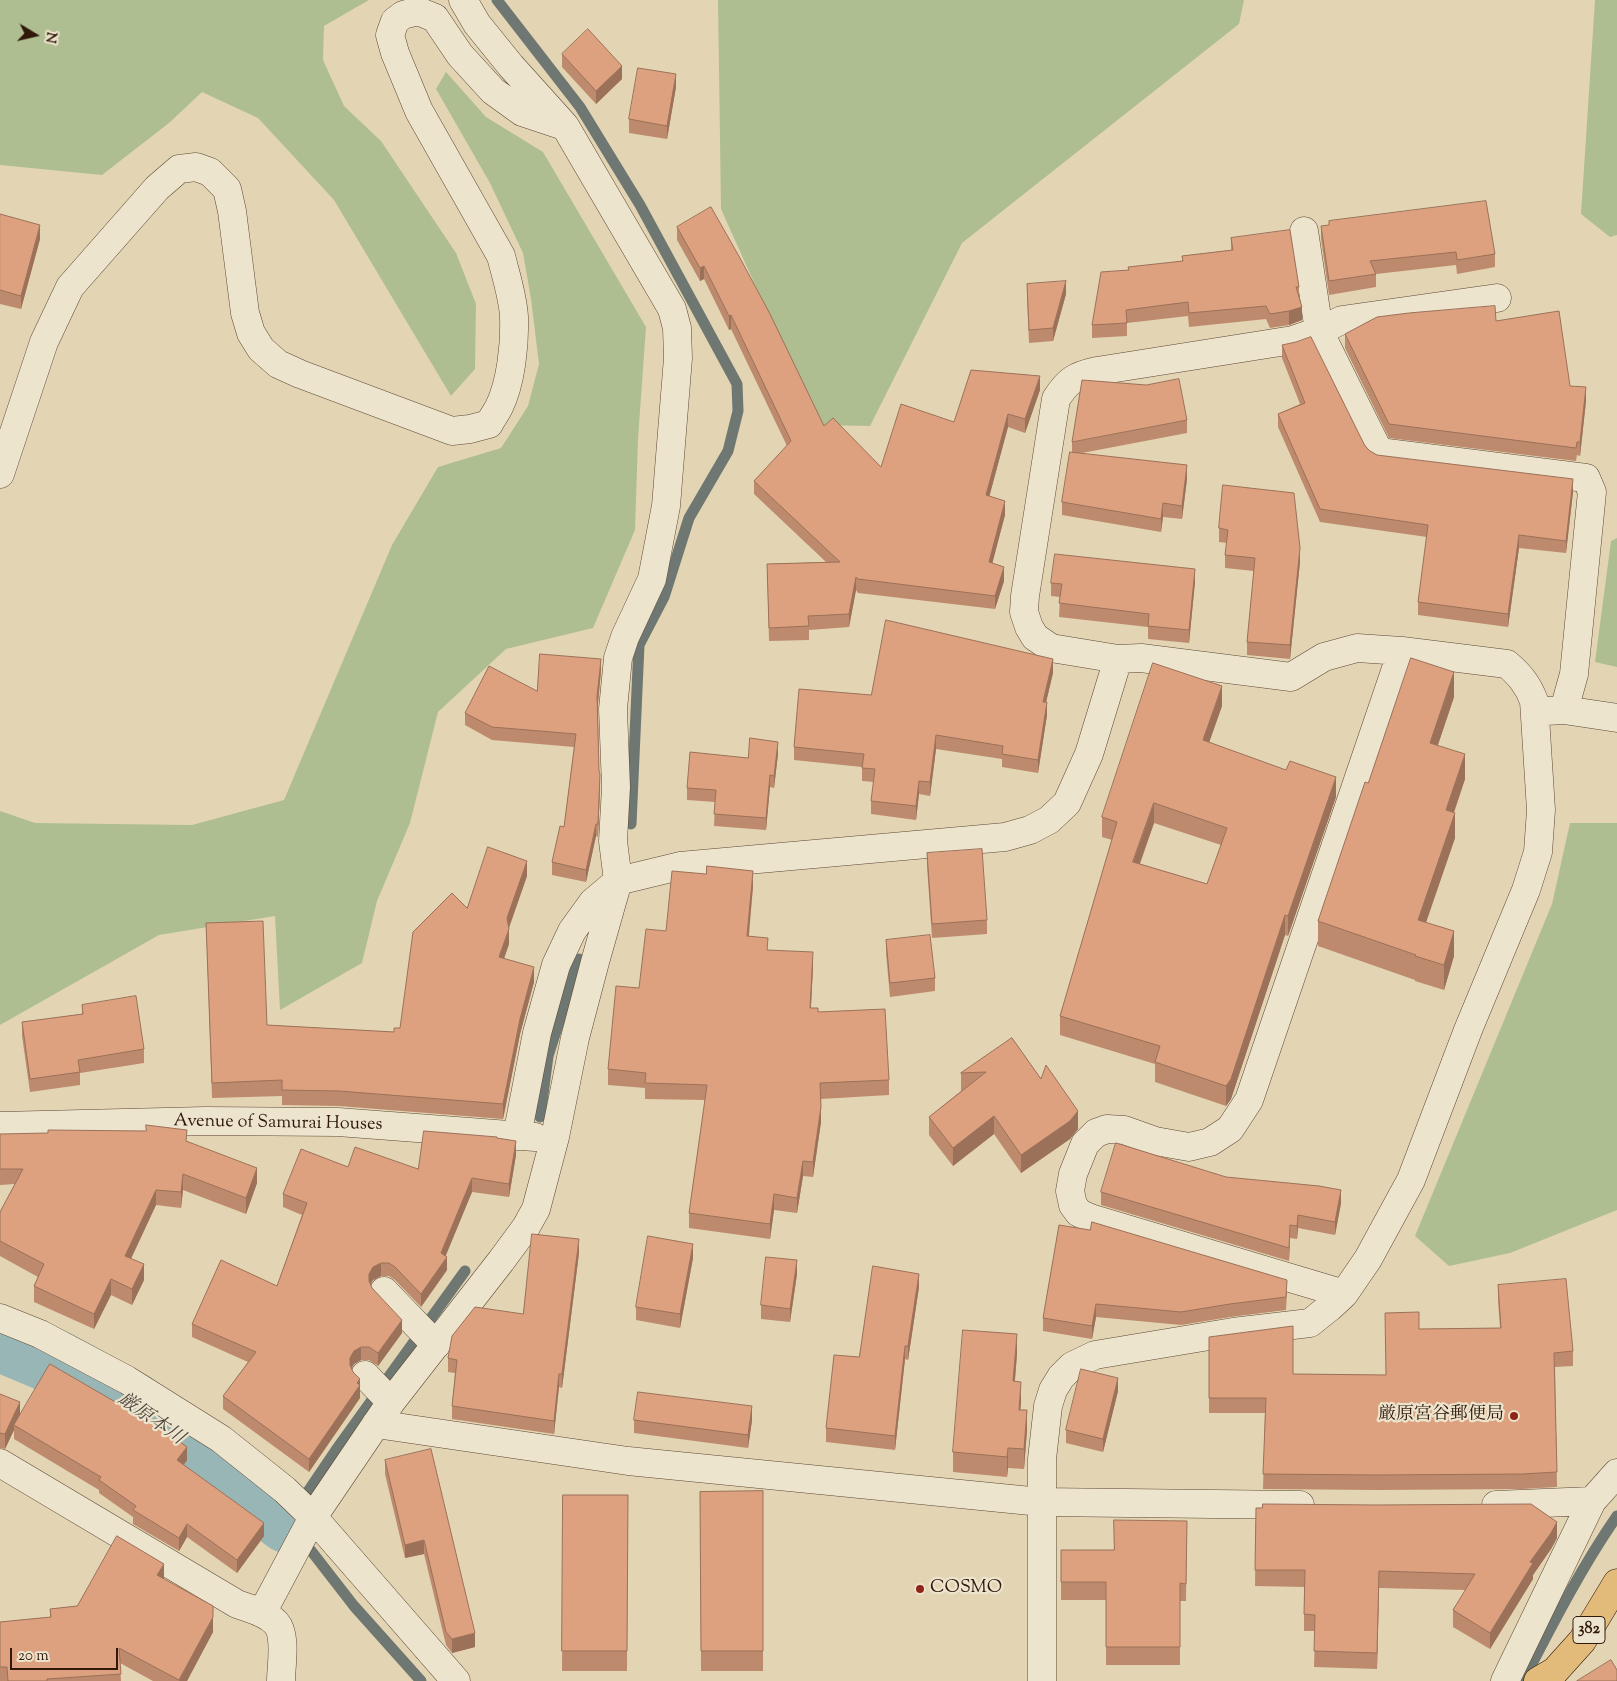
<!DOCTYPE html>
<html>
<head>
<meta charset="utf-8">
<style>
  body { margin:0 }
  #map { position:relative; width:1617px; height:1681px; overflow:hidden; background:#e3d5b3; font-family:"Sorts Mill Goudy",serif }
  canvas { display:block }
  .north { position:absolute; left:10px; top:10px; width:50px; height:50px; -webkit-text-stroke:4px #ede4ce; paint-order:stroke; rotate:99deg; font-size:14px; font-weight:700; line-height:20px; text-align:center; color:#30180a }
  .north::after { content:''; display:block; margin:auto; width:18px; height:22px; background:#30180a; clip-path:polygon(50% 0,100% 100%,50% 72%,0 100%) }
  .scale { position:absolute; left:10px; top:1648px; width:108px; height:22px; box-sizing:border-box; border:2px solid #30180a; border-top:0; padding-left:6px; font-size:15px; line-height:18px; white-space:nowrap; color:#30180a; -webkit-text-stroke:4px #ede4ce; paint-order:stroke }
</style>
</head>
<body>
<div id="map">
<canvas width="1617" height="1681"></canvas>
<div class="north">N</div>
<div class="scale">20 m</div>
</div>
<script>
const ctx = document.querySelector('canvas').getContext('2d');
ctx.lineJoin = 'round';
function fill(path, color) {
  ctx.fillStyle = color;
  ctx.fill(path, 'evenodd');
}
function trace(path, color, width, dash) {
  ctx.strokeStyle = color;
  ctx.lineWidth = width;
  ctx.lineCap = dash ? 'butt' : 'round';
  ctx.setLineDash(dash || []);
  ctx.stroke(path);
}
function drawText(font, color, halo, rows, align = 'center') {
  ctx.font = font + ' "Sorts Mill Goudy","Noto Serif JP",serif';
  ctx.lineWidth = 4.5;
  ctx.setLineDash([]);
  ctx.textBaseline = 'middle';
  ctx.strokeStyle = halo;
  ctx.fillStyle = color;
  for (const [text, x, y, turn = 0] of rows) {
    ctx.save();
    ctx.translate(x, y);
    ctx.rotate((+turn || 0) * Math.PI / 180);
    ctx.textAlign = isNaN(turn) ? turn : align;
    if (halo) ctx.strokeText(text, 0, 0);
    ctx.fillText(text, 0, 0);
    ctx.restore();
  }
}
const green = new Path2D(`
  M0,0H369L324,26L323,60L344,106L381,141L456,253L476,304L475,369L451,396L334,200L258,118L202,92L169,123L102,175L0,165Z
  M718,0H1244L1239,24L962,243L870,426L822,425L768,314L721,209Z
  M1595,0H1617V235L1610,237L1581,214Z
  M446,72L486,117L543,152L646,327L638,439L635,530L593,628L506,649L438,712L410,823L377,901L362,963L280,1010L275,916L159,935L0,1025V811L35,823L192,825L284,800L392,545L438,467L501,448L528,406L539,364L531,299L523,253L490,183L436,89Z
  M1617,538V667L1595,662L1611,541Z
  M1570,823H1617V1210L1510,1253L1449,1266L1415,1236L1552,904Z`);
const stream = new Path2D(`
  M497,0L580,107L640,205L737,384L738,411L728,451L689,518L664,597L639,645L631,824
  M540,1117L548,1056L579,959
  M421,1681L354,1606L288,1521L336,1450L465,1271
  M1523,1681C1552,1625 1581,1568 1617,1516`);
const river = new Path2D(`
  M0,1339L57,1363L132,1404L288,1521`);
const street = new Path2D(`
  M1304,231L1319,331L1379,452L1586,478L1592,492L1574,674L1564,710
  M0,474L44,342L70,287L157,188L179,169L196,167L210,172L227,189L232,211L245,313L251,333L261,349L278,364L300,374L452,431L470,429L489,424C492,418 496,413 499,407C511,383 515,344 514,317C513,297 506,276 501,256L419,111L395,53L390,35L395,21L403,15L418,11L435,18L460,55L493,91L522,112L564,126
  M1546,711L1564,710L1617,718
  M0,1126L205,1121L338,1122L535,1137
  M517,1136L537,1033L556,965L572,931L593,902L618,881L680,866L1005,837L1030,830L1049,820L1067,803L1089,754L1118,659
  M384,1291L436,1345
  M1344,1294L1093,1219L1079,1213L1073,1205L1070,1191L1073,1174L1085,1144L1096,1133L1107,1129L1124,1130L1155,1141L1189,1147L1210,1142L1230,1129L1249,1100L1402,651
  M0,1318L40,1334L127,1380L221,1439L285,1490L313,1517L262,1613
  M365,1375L391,1402
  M376,1424L628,1461L1041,1502L1300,1505
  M0,1463L237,1604C250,1609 266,1612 276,1623C287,1635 281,1666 281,1681
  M1496,1505L1592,1501
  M456,1681L313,1517L391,1402L501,1261L526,1227L536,1209L555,1137L575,1038L595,962L618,881L613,841L616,787L613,709L618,658L625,637L652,579L666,506L678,358L677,328L672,309L565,126L511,66L477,24L463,0
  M1042,1681V1459L1048,1406L1053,1390L1061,1377L1072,1366L1095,1355L1233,1332L1310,1323L1330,1307L1344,1294L1368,1259L1411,1180L1468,1030L1526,890L1538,852L1541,810L1534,701C1528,685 1520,675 1507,664L1402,651L1357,648L1324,657L1291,677L1141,658L1118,659L1051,648L1035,637L1029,627L1024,612L1025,596L1056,399C1068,380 1075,376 1097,371L1293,340L1319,331L1342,320L1497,298
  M1505,1681L1592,1501L1617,1473`);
const highway = new Path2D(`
  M1538,1681L1555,1671L1582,1641L1617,1583`);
const wall = new Path2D(`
  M562,54L622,79L596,104L562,67Z
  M676,87L667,139L629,133V119Z
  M0,214L40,239L21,309L0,304Z
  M1321,226L1495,254V267L1457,274L1456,265L1376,274V287L1329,295L1321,239Z
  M677,227L824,426L881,467L954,422L1040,390L1025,433L1008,427L989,496L1005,515L992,563L1004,581L995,609L858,593L856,590L849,627L809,630V640L769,641L767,564L826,562L754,494V481L787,446L731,329L729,330L704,279L700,281L677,240Z
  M1231,238L1299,287V297L1302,320L1289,325L1270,328L1266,319L1189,327L1188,316L1127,323V336L1092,338V325L1128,270L1182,261V256L1231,250Z
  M1027,284L1066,294L1053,341L1029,343L1027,297Z
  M1496,321L1570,386L1586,401L1580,456L1577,455L1576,461L1389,438L1345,348V334Z
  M1282,345L1370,451L1377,455L1573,492L1566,553L1519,548L1508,627L1418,615V602L1427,537L1320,522L1278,427V414L1300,404L1282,358Z
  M1187,420V433L1082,453L1187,479L1182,519L1163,517L1161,532L1062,515V502L1072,452V442Z
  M1223,485L1300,562L1290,659L1247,655V642L1254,571L1225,568V555L1227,543L1219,542V528Z
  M1195,582L1189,643L1148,639V627L1059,617L1060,597L1051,596V583Z
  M601,671L598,707L599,771L600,787L598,837L596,836L586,882L552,875V862L564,827L574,747L492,740L465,725V713Z
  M1053,673L1046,702L1047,715L1038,773L1002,767V759L936,749L930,796L919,794L916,820L871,814V801L874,782L862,781V767L794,760V747L871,695Z
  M1454,697L1438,745L1465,779L1454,813L1455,838L1426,923L1454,956L1444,990L1415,981V980L1318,946V921L1368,783Z
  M1222,706L1209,742L1336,797L1288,936L1285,935L1231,1099L1226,1106L1155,1082V1064L1060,1035V1016L1112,840L1102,837V817ZM1154,823L1221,845L1207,884L1140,864Z
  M778,754L774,788L770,787L766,830L714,826L715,802L687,800V788L748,758Z
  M927,853L987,920V934L932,938L927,866Z
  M527,876L509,928V944L504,959L534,982L520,1034L503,1119L339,1106L282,1105V1096L212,1098L206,923L267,1025L394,1032L400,1028L467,908Z
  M753,886L749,936L768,950L813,967L811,1008L818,1012L889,1080V1095L821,1099V1122L813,1177L803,1176L797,1213L774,1210L770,1239L689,1228V1213L705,1100L645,1099V1088L608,1085V1069L639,988Z
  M886,940L935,978V991L890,997L886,953Z
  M82,1005L144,1049V1063L80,1073V1085L30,1092L22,1036V1022L82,1014Z
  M1012,1038L1041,1079L1078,1129L1070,1139L1021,1173L994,1134L953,1166L929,1135V1117L961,1091V1073Z
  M0,1134L187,1141L257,1183L246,1214L183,1190L181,1208L156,1205L131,1259L144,1280L132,1305L111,1295L94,1329L34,1302V1286L38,1277L0,1256V1212L15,1184L0,1185Z
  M497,1139L516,1155L509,1197L472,1192L445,1256L447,1270L421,1307L395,1280L389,1276H381L373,1280L370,1284L372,1288L402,1333L378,1366L369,1360H361L354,1364L351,1368L353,1372L360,1379V1398L309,1472L223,1409V1396L248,1362L192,1337V1324L277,1286L302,1215L283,1207V1194L348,1167L418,1169Z
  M1226,1177L1341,1203L1335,1235L1298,1228L1297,1239L1290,1238L1289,1261L1101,1205V1192Z
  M1059,1225L1287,1293L1286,1310L1230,1317L1181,1325L1096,1317L1092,1339L1043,1331V1318Z
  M579,1253L562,1388L559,1387L554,1434L452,1419V1406L455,1373L448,1372V1358L523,1314Z
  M693,1258L680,1328L636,1320V1307Z
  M797,1274L790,1322L761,1319V1305Z
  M1498,1285L1573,1351V1366L1555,1367L1557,1487L1522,1489L1376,1490L1263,1489L1265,1413H1209V1337L1293,1374L1386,1375L1419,1329L1500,1328L1498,1300Z
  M919,1287L908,1360L905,1359L895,1450L826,1442V1428L859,1357Z
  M1017,1354L1015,1381L1021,1402L1020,1410L1027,1430L1024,1469L1008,1468L1007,1477L953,1472V1452Z
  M1118,1391L1103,1452L1066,1443V1430Z
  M0,1394L20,1415L187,1460L184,1465L264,1536L237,1573L187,1537L179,1551L133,1524V1517L99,1493V1490L14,1439V1430L5,1449L0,1448Z
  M634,1420H752L748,1448L634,1433Z
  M385,1460L475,1647L452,1653L446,1645L424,1554L405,1558L385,1474Z
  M763,1491V1671H701L700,1492Z
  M563,1495H628L627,1671H562Z
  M1256,1508L1557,1538L1551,1549L1533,1575V1579L1490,1649L1453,1627V1610L1466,1590L1379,1588L1377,1669L1314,1667L1315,1631H1304V1587L1255,1586Z
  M1187,1521L1186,1601H1180V1665H1106V1600H1061V1550H1114Z
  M163,1579L213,1632L187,1681H153L120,1663L121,1681H0V1622L50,1617V1609L77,1606Z`);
const shadedWall = new Path2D(`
  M622,66V79L596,104V91Z
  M676,74V87L667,139V126Z
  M40,225V239L21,309V296Z
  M704,266V279L700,281V268Z
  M1066,281V294L1053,341V328Z
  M1302,307V320L1289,325V311Z
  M731,315V329L729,330V316Z
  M1040,376V390L1025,433V419Z
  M1586,387V401L1580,456V442Z
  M1008,414V427L986,509V495Z
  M1187,465V479L1182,519V506Z
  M1573,479V492L1566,553V541Z
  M1005,501V515L989,576V562Z
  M1163,503V517L1161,532V519Z
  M1519,535V548L1508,627V614Z
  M1300,548V562L1290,659V645Z
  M1004,567V581L995,609V596Z
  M1195,569V582L1189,643V630Z
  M856,577V590L849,627V614Z
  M601,659V671L597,709V697Z
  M1053,659V673L1043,715V702Z
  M1454,672V697L1430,768V743Z
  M1222,686V706L1203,760V740Z
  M1047,702V715L1038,773V760Z
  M936,735V749L930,796V782Z
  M778,742V754L774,788V776Z
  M1465,754V779L1446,835V810Z
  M600,774V787L598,837V824Z
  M770,775V787L766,830V818Z
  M1336,777V797L1288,936V916Z
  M919,781V794L916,820V806Z
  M1154,803V823L1133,882V862Z
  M1455,813V838L1418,945V920Z
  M596,824V836L586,882V870Z
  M527,861V876L507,933V918Z
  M753,871V886L747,951V936Z
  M1285,915V935L1231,1099L1226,1106V1086Z
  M509,929V944L499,972V957Z
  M1454,931V956L1444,990V965Z
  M813,952V967L810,1024V1008Z
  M534,967V982L520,1034L503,1119V1104L520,1019Z
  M821,1107V1122L813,1177V1162Z
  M1078,1111V1129L1070,1139L1021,1173V1155Z
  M994,1116V1134L953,1166V1148Z
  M516,1141V1155L509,1197V1184Z
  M803,1161V1176L797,1213V1198Z
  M257,1168V1183L246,1214V1198Z
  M183,1174V1190L181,1208V1192Z
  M472,1178V1192L442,1265L447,1257V1270L421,1307V1294L441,1253Z
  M156,1190V1205L125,1271V1256Z
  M1341,1190V1203L1335,1235V1222Z
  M774,1194V1210L770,1239V1224Z
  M1298,1215V1228L1297,1239V1226Z
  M1290,1225V1238L1289,1261V1248Z
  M579,1239V1253L562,1388V1374Z
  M693,1244V1258L680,1328V1314Z
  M797,1260V1274L790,1322V1309Z
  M381,1263V1276L373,1280L369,1287V1274L373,1267Z
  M144,1264V1280L132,1305V1289Z
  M919,1274V1287L908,1360V1346Z
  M111,1279V1295L94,1329V1314Z
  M1096,1304V1317L1092,1339V1326Z
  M402,1320V1333L378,1366V1353Z
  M1017,1334V1354L1013,1401V1381Z
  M905,1346V1359L895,1450V1436Z
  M361,1347V1360L354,1364L350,1371V1358L354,1351Z
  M559,1374V1387L554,1434V1421Z
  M1118,1378V1391L1103,1452V1439Z
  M360,1379V1398L309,1472V1459Z
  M1021,1382V1402L1019,1429V1410Z
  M20,1402V1417L14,1425V1430L5,1449V1434Z
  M752,1406V1420L748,1448V1435Z
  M1027,1410V1430L1024,1469V1449Z
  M187,1447V1460L177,1474V1460Z
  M1008,1448V1468L1007,1477V1457Z
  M1557,1522V1538L1551,1549L1533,1575V1579L1490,1649V1633L1530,1562Z
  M264,1523V1536L237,1573V1560Z
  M187,1524V1537L179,1551V1538Z
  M424,1540V1554L405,1558V1545Z
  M164,1564V1578L157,1590V1575Z
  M1379,1571V1588L1377,1669V1653Z
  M213,1617V1632L187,1681H179Z
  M475,1633V1647L452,1653V1639Z`);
const building = new Path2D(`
  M588,29L622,66L596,91L562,54Z
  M638,68L676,74L667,126L629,119Z
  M1486,201L1495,254L1457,260L1456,252L1370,261L1376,274L1329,281L1321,226L1329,225V221Z
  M711,207L740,258L770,314L824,426L833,418L881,467L901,404L954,422L971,370L1040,376L1025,419L1008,414L986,495L1005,501L989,562L1004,567L995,596L858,579L856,577L849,614L808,616L809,626L769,628L767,564L840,562L754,481L791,441L731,315L729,316L704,266L700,268L677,227Z
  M0,214L40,225L21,296L0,290Z
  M1290,230L1299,287H1296L1302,307L1289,311L1270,314L1266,306L1189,313L1188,302L1126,310L1127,323L1092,325L1101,272L1129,270L1128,267L1183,261L1182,256L1233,250L1231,238Z
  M1066,281L1053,328L1029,330L1027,284Z
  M1495,306L1496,321L1559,311L1570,386L1586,387L1580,442H1577L1576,448L1389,424L1345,334L1377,317L1409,313Z
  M1311,337L1365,446L1370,451L1377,455L1573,479L1566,541L1519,535L1508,614L1418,602L1428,525L1320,509L1278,414L1305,403L1282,345L1296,342Z
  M1179,379L1187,420L1072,442L1082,380L1146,385Z
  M1070,452L1187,465L1182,506L1163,503L1161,519L1062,502Z
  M1223,485L1294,493L1300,548L1290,645L1247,642L1255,558L1225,555L1228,530L1219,528Z
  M1055,554L1195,569L1189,630L1148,626L1149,614L1059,603L1062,584L1051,583Z
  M886,620L1053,659L1043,702H1047L1038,760L1002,754L1003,746L936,735L930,782L919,781L916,806L871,801L875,769L862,768L864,754L794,747L799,689L871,695Z
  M540,654L601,659L597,697L599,771L600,774L598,824H596L586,870L552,862L560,826L564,827L576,734L492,727L465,713L489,666L537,691Z
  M1411,658L1454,672L1430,743L1465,754L1446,810L1455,813L1418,920L1454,931L1444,965L1415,956L1416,955L1318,921L1365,782L1368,783Z
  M1153,663L1222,686L1203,740L1286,770L1290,761L1336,777L1288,916L1285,915L1231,1079L1226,1086L1155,1062L1160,1046L1060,1016L1117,822L1102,817ZM1154,803L1227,828L1207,884L1133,862Z
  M750,738L778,742L774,776L770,775L766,818L714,814L716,790L687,788L690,752L748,758Z
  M488,847L527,861L507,918L509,929L499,957L534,967L520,1019L503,1104L339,1091L282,1090V1080L212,1083L206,923L263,921L267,1025L394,1032V1028H400L413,932L452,893L467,908Z
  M982,849L987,920L932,924L927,853Z
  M707,866L753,871L747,936L768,938L767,950L813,952L810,1008H818V1012L885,1009L889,1080L820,1083L821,1107L813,1162L803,1161L797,1198L774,1194L770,1224L689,1213L707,1085L645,1083L646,1073L608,1069L616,986L639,988L646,929L666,931L672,871L706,874Z
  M930,935L935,978L890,983L886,940Z
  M136,996L144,1049L78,1060L80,1072L30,1079L22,1022L83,1014L82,1005Z
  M1012,1038L1041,1079L1046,1065L1078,1111L1070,1121L1021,1155L994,1116L953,1148L929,1117L986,1072L961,1073Z
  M146,1125L187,1130L186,1141L257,1168L246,1198L183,1174L181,1192L156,1190L125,1256L144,1264L132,1289L111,1279L94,1314L34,1286L44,1264L0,1241V1212L23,1169H0V1134L48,1133V1130L146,1131Z
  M424,1131L497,1137V1138L516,1141L509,1184L472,1178L441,1253L447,1257L421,1294L395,1267L389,1263H381L373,1267L369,1274V1281L372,1288L402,1320L378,1353L369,1347H361L354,1351L350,1358V1365L353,1372L360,1379L357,1383L360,1385L309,1459L223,1396L256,1352L192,1324L221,1260L277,1286L307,1203L283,1194L301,1149L348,1167L355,1147L418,1169Z
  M1116,1143L1226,1177L1319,1186L1341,1190L1335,1222L1298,1215L1297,1226L1290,1225L1289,1248L1101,1192Z
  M1092,1222L1287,1280L1286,1297L1230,1304L1181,1312L1096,1304L1092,1326L1043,1318L1059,1225L1090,1230Z
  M532,1234L579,1239L562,1374H559L554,1421L452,1406L457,1360L448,1358L452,1336L475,1307L523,1314Z
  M648,1236L693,1244L680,1314L636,1307Z
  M766,1257L797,1260L790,1309L761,1305Z
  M873,1266L919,1274L908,1346H905L895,1436L826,1428L834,1355L859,1357Z
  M1566,1279L1573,1351L1554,1353L1557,1472L1522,1474L1376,1475L1263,1474L1266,1398H1209V1337L1293,1326V1374L1386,1375L1385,1313L1419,1312V1329L1501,1328L1498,1285Z
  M963,1330L1017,1334L1013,1381L1021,1382L1019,1410H1027L1024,1449L1008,1448L1007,1457L953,1452Z
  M50,1364L143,1418L145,1416L187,1447L177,1460L264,1523L237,1560L187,1524L179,1538L133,1510L136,1506L99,1480L101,1477L14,1425Z
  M1081,1369L1118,1378L1103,1439L1066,1430Z
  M638,1392L752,1406L748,1435L634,1420Z
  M0,1394L20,1402L5,1434L0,1433Z
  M431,1449L475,1633L452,1639L446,1632L424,1540L405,1545L385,1460Z
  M763,1491V1651H701L700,1492Z
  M563,1495H628L627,1651H562Z
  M1263,1504L1376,1505L1531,1504L1557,1522L1551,1533L1530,1562L1533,1563L1490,1633L1453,1610L1475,1574L1379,1571L1377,1653L1314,1651L1315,1615L1304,1614L1305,1570H1255L1256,1508H1262Z
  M1114,1520L1187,1521L1186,1584L1180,1583V1647H1106V1582H1061V1550H1114Z
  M117,1536L164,1564L157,1575L213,1606V1617L179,1680L119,1648L121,1674L47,1679V1681H8L7,1667H0V1622L51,1617L50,1609L77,1606Z
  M1611,1660L1617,1670V1681H1577Z`);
const markers = [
  [1514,1416,5,"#8f2418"],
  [920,1589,5,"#8f2418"]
];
const shields = [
  [1589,1630,32]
];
const shieldNames = [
  ["382",1589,1630]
];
const streetNames = [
  ["Avenue of Samurai Houses",278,1124,1]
];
const poiNames = [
  ["厳原宮谷郵便局",1504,1416],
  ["COSMO",930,1589,"left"]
];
const waterNames = [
  ["厳原本川",150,1420,35]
];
fill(green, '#afbe90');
trace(stream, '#6e7771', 11);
trace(river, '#98b6b6', 65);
trace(street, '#5d4734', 29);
trace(highway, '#30180a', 29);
trace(street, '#ede4ce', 28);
trace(highway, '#e2ba7a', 28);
fill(wall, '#be8a6d');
fill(shadedWall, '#9b7159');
fill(building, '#dda17f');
trace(building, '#9b7159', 1);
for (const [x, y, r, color] of markers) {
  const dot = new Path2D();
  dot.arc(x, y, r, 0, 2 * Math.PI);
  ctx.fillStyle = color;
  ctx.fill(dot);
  trace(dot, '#ede4ce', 2);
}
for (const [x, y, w] of shields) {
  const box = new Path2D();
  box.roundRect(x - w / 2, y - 13.5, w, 27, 4);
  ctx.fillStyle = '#ede4ce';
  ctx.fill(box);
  trace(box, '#30180a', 1);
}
drawText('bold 16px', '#30180a', null, shieldNames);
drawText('18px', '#30180a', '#ede4ce', streetNames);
drawText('18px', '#30180a', '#ede4ce', poiNames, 'right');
drawText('italic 19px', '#4f473e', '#ede4ce', waterNames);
</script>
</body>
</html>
